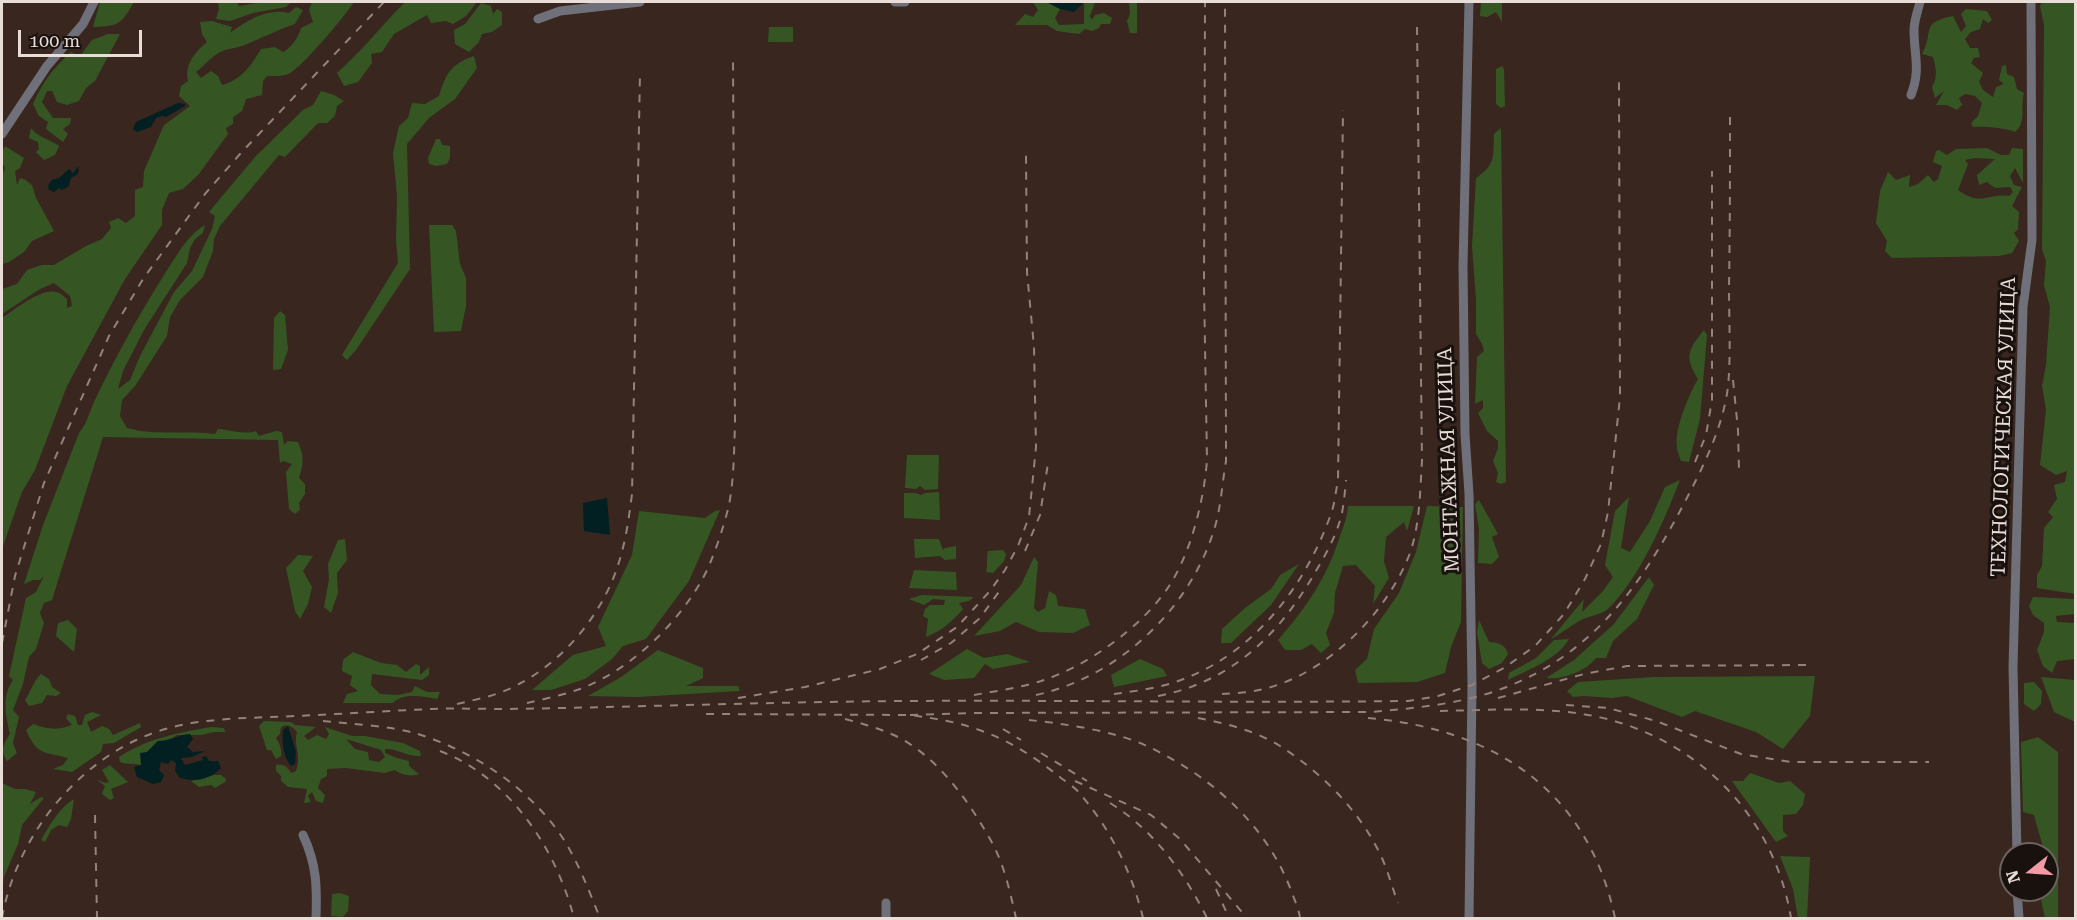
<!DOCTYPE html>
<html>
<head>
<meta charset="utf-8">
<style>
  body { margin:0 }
  #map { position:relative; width:2077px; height:920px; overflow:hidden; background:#38261f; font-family:"Roboto Serif",serif }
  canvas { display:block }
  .frame { position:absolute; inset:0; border:3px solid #e9ddd8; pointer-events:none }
  .north { position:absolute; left:1999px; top:842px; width:60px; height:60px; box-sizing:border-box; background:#19110e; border:2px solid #6c635f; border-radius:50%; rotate:253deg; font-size:16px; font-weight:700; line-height:24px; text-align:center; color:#e9ddd8 }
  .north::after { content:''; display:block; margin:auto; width:21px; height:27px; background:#f39aa7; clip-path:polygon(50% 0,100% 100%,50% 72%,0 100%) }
  .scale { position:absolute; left:18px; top:30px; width:124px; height:27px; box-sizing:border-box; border:3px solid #e9ddd8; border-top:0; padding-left:8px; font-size:18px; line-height:21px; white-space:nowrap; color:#e9ddd8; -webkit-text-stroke:4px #19110e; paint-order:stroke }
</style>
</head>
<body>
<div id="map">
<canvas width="2077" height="920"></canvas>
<div class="frame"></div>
<div class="north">N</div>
<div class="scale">100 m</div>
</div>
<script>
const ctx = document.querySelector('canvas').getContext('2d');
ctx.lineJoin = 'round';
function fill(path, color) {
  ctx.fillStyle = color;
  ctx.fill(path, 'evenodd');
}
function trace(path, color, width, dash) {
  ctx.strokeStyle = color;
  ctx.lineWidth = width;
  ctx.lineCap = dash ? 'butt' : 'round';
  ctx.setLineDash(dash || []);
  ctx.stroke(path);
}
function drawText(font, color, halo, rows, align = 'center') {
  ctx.font = font + ' "Roboto Serif",serif';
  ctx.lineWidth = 6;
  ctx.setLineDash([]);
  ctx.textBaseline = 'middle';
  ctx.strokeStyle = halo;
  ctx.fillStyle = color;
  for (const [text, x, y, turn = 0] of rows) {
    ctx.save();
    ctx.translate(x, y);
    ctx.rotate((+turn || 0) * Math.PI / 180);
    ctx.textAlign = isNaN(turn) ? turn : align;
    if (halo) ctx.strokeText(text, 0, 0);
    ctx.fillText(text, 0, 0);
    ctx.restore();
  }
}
const green = new Path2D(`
  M100,2H134C121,24 120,26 93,27Z
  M218,2H237L239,6L262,2H291L286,7L253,13L230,21L216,19L219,9Z
  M312,2H354C344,17 305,64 290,73C283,77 276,76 267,76L263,81L262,95L246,99L242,111L233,117V124L226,128L228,134L199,174L183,189L169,193L162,210V225L125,279L67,386L35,470L22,492L2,549V318C14,310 44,285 59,293C62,294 64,297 67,299V308L72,306L70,296L54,283L40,289L2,314V289L17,284L27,270L42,265H54L86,246L102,239L111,228L109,222L118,218L126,223L135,216V190L143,187L144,171L164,125L190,106L179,96L181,86L188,81C184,65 195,52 207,42L202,34L200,22L212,21L232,27L230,33C248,20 267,8 289,13L296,7L303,10L295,24C277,30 262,38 245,45C235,49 223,48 214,56C207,61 203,67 196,72L201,78L211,71L218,76L222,85C241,80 251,66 261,49L275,47L283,52C292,47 298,38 301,28L313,22L309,10Z
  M405,2H477L466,16L453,24L446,21L431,23L427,15L394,34L382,52L371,54L372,63L358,82L344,86L337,73C362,51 382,25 405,2Z
  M1033,2H1046L1060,9L1055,18L1059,25L1084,24V2H1095L1090,16L1092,20L1095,15L1104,13L1112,18L1110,24H1101L1099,28L1092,31L1085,29L1079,34L1057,31L1047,25H1015L1025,14L1033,17L1038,10Z
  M1129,2H1137V33H1130L1127,21L1130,14Z
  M1481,2H1502V22L1496,12L1487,17L1480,16Z
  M2042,2H2075V594L2037,588V575L2042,566L2044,528L2053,517L2048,512L2057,499L2054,485L2065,482L2067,471L2056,475L2040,465L2046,410L2042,386L2046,365L2050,307L2044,285L2046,261L2042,249L2044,25L2040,6Z
  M481,3L491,6L493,14L497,9L502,12V25L492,32L482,34L479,42L469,52L455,44L454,30L465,24Z
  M1966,9L1987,11L1992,20L1988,23L1983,19L1980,29L1971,32L1965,39L1970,48H1978L1980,57L1974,58L1971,63L1983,73L1979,82L1983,90L1993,97L1996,87L2004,84L1999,80L2002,66L2006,65L2007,74L2014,77L2017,89L2024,93C2020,107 2027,122 2015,132C2007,128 1983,126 1973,127L1971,123L1978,116L1982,103L1975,96L1965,94L1959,98L1962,105L1957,110L1947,105H1936L1944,91L1935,98L1932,87C1938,78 1936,67 1933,57L1922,54C1935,31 1919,23 1953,16L1961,32L1966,26L1961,14Z
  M769,27H793V42H768Z
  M108,34H120L95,81L86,88L79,101L67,105L57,102L52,91H47L42,102L53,118H71L70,124L63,129L68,134L63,142L46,129L48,122L39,116L33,104C42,83 54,67 71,52L80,56L92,40Z
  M474,56L477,68L455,99L429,118L407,144L410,269L356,350L347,360L342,355L398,263L396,240L397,196L393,153L399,126L408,118L412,103L425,104L439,96C446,73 451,64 474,56Z
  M1502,66L1504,69L1505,106L1501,108L1496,104V69Z
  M321,91L334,95L344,101L337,106L335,116L327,123H318L285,157L279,155L220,226L214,239L213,251L203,277L180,300L170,317L167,336L135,386L122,400L120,416L127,428C155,436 186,430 215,434L218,429C230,430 245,435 256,431L259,436L276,431L282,432L284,445L288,441L298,442C304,456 304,463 299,478L305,484V494L299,503L300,510L295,514L289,509L286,472L292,464L283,461L280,463L278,440L103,437L52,600L44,603L40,613L44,623L36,649L29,657L23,684L13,710L19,717L13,743L17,753L7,761C0,750 3,744 10,734C6,716 1,697 13,680L9,676L26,598L36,592L44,576L40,580H33L24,584L43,525L79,433C87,423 89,414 94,402C115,358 138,316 164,275C176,257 187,235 205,225L203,233L195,239L190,248L187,263L144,330L123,371L118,389L130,380L140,356L174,292L192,271L212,229L215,216L209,212L255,157L303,110L313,105Z
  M31,128C38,138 50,139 59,146L55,155L44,160L36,152L39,149L38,142L29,138Z
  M1501,128L1506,482L1501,484L1496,482L1498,473L1493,461L1498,448V441L1487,431L1478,413L1483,408V400L1475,404L1477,357L1484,351L1482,344L1476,334V300L1472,246L1476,178C1496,164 1493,157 1494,134Z
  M436,139H440L442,145L450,146V158L447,164L436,166L429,164L428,158Z
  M5,146L24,158L20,168L15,171L17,185L20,178L24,179L32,185L36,198L54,231L32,241L24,252L9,262L2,264V176L5,168C0,160 1,154 5,146Z
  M1987,148L2001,155H2009L2012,148L2023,149V183L2015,168L2010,176L2014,185L2022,187L2012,206L2019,212L2018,229L2014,233L2019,241L2012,253L1999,256L1892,258L1885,251L1887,241L1876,223L1880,191L1888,172L1896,180L1910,175L1909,187L1918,184L1928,175L1934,182L1938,179L1942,166L1933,162L1936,151L1939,150L1947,155L1956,149ZM1975,158L1995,159L1977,175L1979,185L1987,182L1995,188L2010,187L2013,192L2009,196C1987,193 1982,207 1958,190L1968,164L1965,160Z
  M429,225H452L456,231L460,264L466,278V306L461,331L434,332Z
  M280,311L285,315L288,350L281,369L273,370L274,318Z
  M1704,330L1707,335L1700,419L1689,462L1681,461C1680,457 1677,452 1677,447C1674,430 1689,394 1698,379C1684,356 1688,350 1704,330Z
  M907,455H939L938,489L925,490L920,486L916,489L905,488Z
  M1680,480C1664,521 1640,577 1608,609C1603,614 1590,616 1583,619C1572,624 1563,633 1551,639L1584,599L1582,612L1603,591L1613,577L1605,565L1615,511L1629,497L1621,548L1630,552L1650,521L1665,487Z
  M939,492L940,520L904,518V493H916L921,495L925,493Z
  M1479,500L1498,534L1492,537L1499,557L1492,564L1478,563L1479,529L1475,504Z
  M1348,506H1414L1407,531L1404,522L1386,537L1384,561L1389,578L1373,604L1375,586L1356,565L1343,566L1335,593L1334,613L1326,633L1330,645L1321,653L1312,644L1301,650H1285L1278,640C1306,608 1326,579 1339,539C1343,528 1347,518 1348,506Z
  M1427,506L1463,507L1461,622L1451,647L1445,673L1417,682L1358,683L1355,670L1367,659L1374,629L1399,593L1416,552Z
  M720,510L689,581L646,639L623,646L612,659L585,679L551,690H532L573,655L606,646L598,627L632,555L639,511L705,518L715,511Z
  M345,539L347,560L337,573L338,593L331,613L324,607L329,579L328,564L338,540Z
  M914,539H939L943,550L945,548L956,546V559L945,560L940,556L915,558Z
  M1003,550L1006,554L1004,561L993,573L986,572C988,564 986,557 988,551Z
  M298,555L313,556L303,571L312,587L308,604L300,619L295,611L286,568Z
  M1034,557L1038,562L1034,608L1038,612L1045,608L1049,591L1056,595L1058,606L1085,609L1090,625L1073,633L1039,632L1016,622L1000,631L974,636L1021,585Z
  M1299,564L1271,605L1231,643H1221L1222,629L1245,608L1271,589L1280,575Z
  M914,570L956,572L957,590L909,588Z
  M1649,577L1654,585L1637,619L1613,641L1606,658H1596C1586,671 1563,680 1546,678L1574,660L1614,624Z
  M922,595L974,597L969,601L959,603L963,609C952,622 941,631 926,637L928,619L923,616L925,609L930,605H944L945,600L933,599L924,605L909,599Z
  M2033,597L2075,599V614L2056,616L2057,622L2075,623V659L2057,661L2052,673L2043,666L2037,650L2044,632V623L2033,615L2029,606Z
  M68,620L77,629L74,652L56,636L58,623Z
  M1479,620L1489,642C1498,642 1506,645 1508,654L1502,663L1489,669L1482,663L1477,632Z
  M1569,639C1557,660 1529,669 1508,680L1509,673L1536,658L1554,640Z
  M967,649L984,658L1007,654L1030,662L993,669L985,664L974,678L944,680L929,674Z
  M658,650L703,668V678L686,686H738L740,691L637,697L588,696L621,677Z
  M353,652L381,663L397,665L406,672L416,664L420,666V675L429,667V675L422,680L372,674L371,685L380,694L398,695L412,692L415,686L427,692H440L437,699C423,697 404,692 393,703H343L347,694L358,691L350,685L352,676L342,671L343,660Z
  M1140,659L1163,669L1167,676L1114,687L1111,675Z
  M41,674L49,679L52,687L61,693L56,696L47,695L42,703L29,706L25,700C31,692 33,681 41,674Z
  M1815,676L1810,716L1783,749L1756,732L1695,711L1682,717L1627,696L1611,698L1584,696L1573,697L1567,691L1578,682L1654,677Z
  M2041,677L2075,680V722L2054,712Z
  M2034,682L2042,691L2041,704L2034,711L2024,704V683Z
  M92,712L101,715L87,722L91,732L102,726L109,729L113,735L140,723L141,727L114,743L103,744L101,752L72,772L53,769L63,765L68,758C44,751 38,757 26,730L33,724C48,729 56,731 72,725L66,718L68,714L75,716L78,725H82L85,715Z
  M264,721L291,722L295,725L316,727L304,736L308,740L317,735L326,739L329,734L325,727L352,736H365L403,743L420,751L421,756C407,757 399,749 385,749V753L397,758L409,761V766L419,774C411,777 401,775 395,770L385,773L346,768L327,769V776L321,779L318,788L325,795L323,803L316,801L312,792L308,796L311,802L304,803L307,789L288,787L281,781V776L276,771V765C284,764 287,766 291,773L296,771C302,756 293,744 297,732C292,726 288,724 281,727L280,734L276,738C280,744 282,749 281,756L276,759L271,750H267L259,726ZM346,739L381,750L385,757L379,762L369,760L368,752L355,749Z
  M211,727L224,728L225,732H214L201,735H177L167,741H158L147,752L141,765C133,763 129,765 120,762L119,757C148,738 178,733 211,727Z
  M2038,737L2058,752V918H2045L2039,890H2047V854H2028V852L2044,851L2034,815L2023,812L2021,742Z
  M110,765L128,782L111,789L114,798L110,800L102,794L105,786L97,780L106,783L109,782L102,770Z
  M1750,773L1779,783L1790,781L1805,794L1803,805L1796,814L1783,815V831L1788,836L1776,842L1732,781H1743Z
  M214,775H221L226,779L225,782L215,788L211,785L199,787L191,781Z
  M2,783L15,789H25L36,792L30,804L41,797L44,798L22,825L18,844L4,877L2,892Z
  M74,799L71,819L67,827L59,825L51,830L45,842L41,840C49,826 60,807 74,799Z
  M1780,856L1810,857L1807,918H1798L1793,889Z
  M340,893L349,896L348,911L343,917L331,916L332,894Z`);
const water = new Path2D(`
  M1047,2H1084L1074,12L1060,9Z
  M178,103L185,104V106L166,117L162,116L156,118L151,127L137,132L133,129L136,122Z
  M79,166L78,174L71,178L69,186L62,190L59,188L54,192L49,190L48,185L52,180L59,178L69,169L73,173Z
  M607,498L610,535L584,531L583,503Z
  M288,726L296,752L295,764L291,766C283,757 282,742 283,730Z
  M190,734L193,739L187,747L193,752L205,751L192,757L181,758L185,765L203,760L202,757L206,756L209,761H218L221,768C209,780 196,782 180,778L175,771L176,763L171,760L168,764L161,762L159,770L164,775L161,782L153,784L137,777L134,767L141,765L140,753L147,752L158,741C170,741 178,735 190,734Z`);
const minor = new Path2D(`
  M895,2H905
  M1469,2L1463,266L1465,434L1469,494L1472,685L1469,918
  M538,19L560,11L640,2
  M1911,95C1921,70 1914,55 1914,30C1914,21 1918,10 1920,2
  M2,134L47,66L83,24L94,2
  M303,835C317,865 317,887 316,918
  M2017,854L2013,667L2023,307L2032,240L2031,2
  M2017,890L2019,918
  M886,903V918`);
const rail = new Path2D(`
  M1733,380L1738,430L1739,470
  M1695,462L1706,435L1712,400V171
  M1025,551L1040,515L1048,463
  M2,643L15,576L44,483L109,336L143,279L205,194L240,154L384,2
  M921,660L951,643L980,618L1001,589
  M1114,694C1136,691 1160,688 1181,680C1255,653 1307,584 1332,511C1335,501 1336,490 1338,480L1343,110
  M1222,694C1234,693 1247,693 1259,690C1324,677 1387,614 1410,553C1420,524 1420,491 1422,461L1417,26
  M974,695C996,691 1019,688 1041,681C1088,666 1145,625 1171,583C1192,549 1204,499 1207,460L1204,287L1205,2
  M1036,695C1118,677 1189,610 1214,530C1221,508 1222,484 1226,461L1225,2
  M1158,696C1230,682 1277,637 1313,576C1325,556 1337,535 1342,513C1344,502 1345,491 1346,480
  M738,698L805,687L880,669L917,654L957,627L990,591L1005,570L1018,546L1029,517L1036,447L1034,347L1027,272L1026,155
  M1498,698L1584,674L1627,666L1812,665
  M527,703C544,699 563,695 580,689C630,670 677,625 703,578C713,560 724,526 729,505C734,479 734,451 735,424L733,56
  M457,704C478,699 500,695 519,684C565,660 604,612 619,562C626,540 629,517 632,494L640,73
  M1566,705L1608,708L1656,721L1741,754L1791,762H1929
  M1440,711C1492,710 1548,706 1599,717C1699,740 1774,816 1791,918
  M706,714L910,715C932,718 953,721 973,728C1006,738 1035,757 1061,778C1068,783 1077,789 1082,796C1112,832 1132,873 1143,918
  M910,715L971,713L1371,712C1416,708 1462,704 1504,688C1590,655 1637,591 1679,513C1700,473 1722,432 1728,387C1731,354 1729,320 1729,287C1730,228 1730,169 1730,110
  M1198,718C1225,723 1256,731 1280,746C1321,772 1360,811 1381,856C1388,871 1392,887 1398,903
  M1368,718C1494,729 1588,790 1615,918
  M845,719C864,724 881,729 898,737C938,758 968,800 990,839C1004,863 1010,892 1016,918
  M1029,720C1066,724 1116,731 1149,747C1212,777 1268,826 1292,893C1295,901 1299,910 1300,918
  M323,721C351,724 392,726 418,734C475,752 531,789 564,840C579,864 589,891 600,918
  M1003,729L1021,740
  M440,751C510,778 556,849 574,918
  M1041,753L1087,781
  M1075,781L1151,815L1180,839L1247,918
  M1110,803C1154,830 1185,874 1207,918
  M95,815L97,918
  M1216,889L1229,918
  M2,918C15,845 65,776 132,742C184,716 239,719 295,716C340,714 386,711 431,709C456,708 482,709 507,709C638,707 769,702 901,701C1070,700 1239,703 1408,701L1438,696L1472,685L1504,668L1535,646L1564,614L1585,579L1601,544L1608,512L1620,397L1619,80`);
const streetNames = [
  ["ТЕХНОЛОГИЧЕСКАЯ УЛИЦА",2004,427,-88],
  ["МОНТАЖНАЯ УЛИЦА",1449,460,-92]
];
fill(green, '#355623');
fill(water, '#022021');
trace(minor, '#6f7079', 9);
trace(rail, '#92837d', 2, [8, 8]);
drawText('20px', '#e9ddd8', '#19110e', streetNames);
</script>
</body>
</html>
